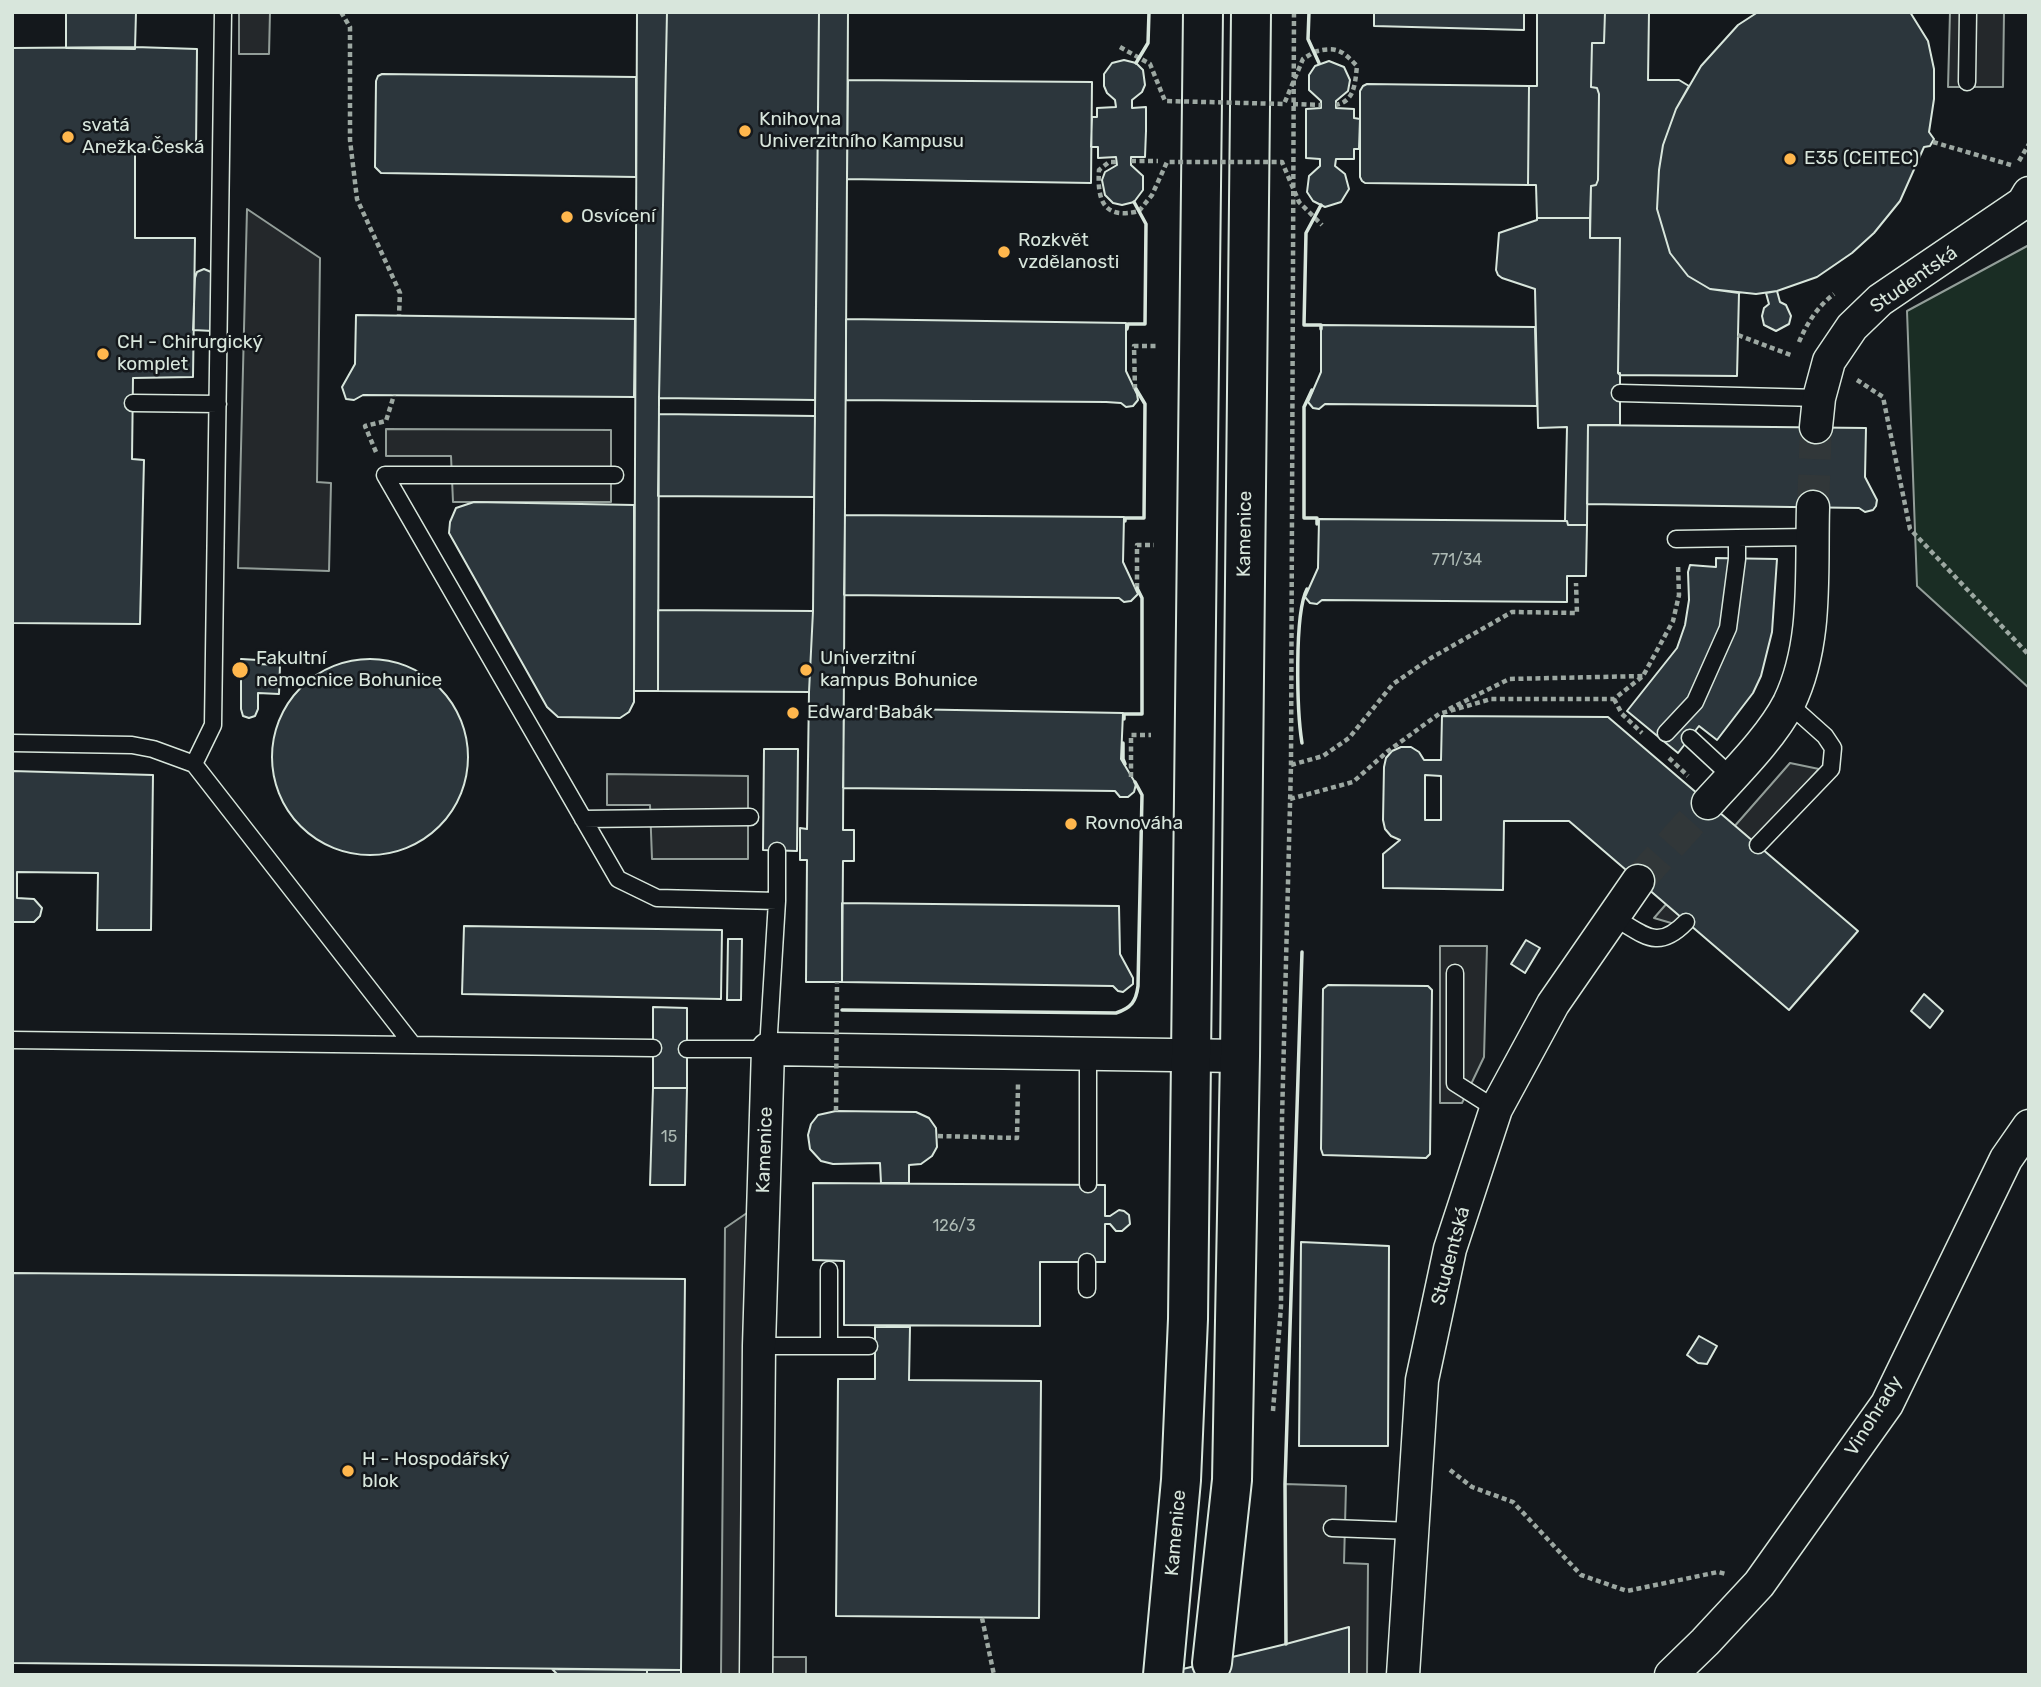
<!DOCTYPE html>
<html>
<head>
<meta charset="utf-8">
<style>
  body { margin:0 }
  #map { position:relative; width:2041px; height:1687px; overflow:hidden; background:#14181c; font-family:Rubik,sans-serif }
  canvas { display:block }
  .frame { position:absolute; inset:0; border:14px solid #d8e6dc; pointer-events:none }
</style>
</head>
<body>
<div id="map">
<canvas width="2041" height="1687"></canvas>
<div class="frame"></div>
</div>
<script>
const ctx = document.querySelector('canvas').getContext('2d');
ctx.lineJoin = 'round';
function fill(path, color) {
  ctx.fillStyle = color;
  ctx.fill(path, 'evenodd');
}
function trace(path, color, width, dash) {
  ctx.strokeStyle = color;
  ctx.lineWidth = width;
  ctx.lineCap = dash ? 'butt' : 'round';
  ctx.setLineDash(dash || []);
  ctx.stroke(path);
}
function drawText(font, color, halo, rows, align = 'center') {
  ctx.font = font + ' Rubik,sans-serif';
  ctx.lineWidth = 5;
  ctx.setLineDash([]);
  ctx.textBaseline = 'middle';
  ctx.strokeStyle = halo;
  ctx.fillStyle = color;
  for (const [text, x, y, turn = 0] of rows) {
    ctx.save();
    ctx.translate(x, y);
    ctx.rotate((+turn || 0) * Math.PI / 180);
    ctx.textAlign = isNaN(turn) ? turn : align;
    if (halo) ctx.strokeText(text, 0, 0);
    ctx.fillText(text, 0, 0);
    ctx.restore();
  }
}
const green = new Path2D(`
  M2029,245V688L1917,586L1907,311Z`);
const parking = new Path2D(`
  M239,12H270L269,54H239Z
  M1950,12H2004L2003,87H1948Z
  M247,209L320,258L317,482L331,483L329,571L238,568Z
  M386,429L611,430V502H453L451,456H386Z
  M1790,763L1819,769L1678,925L1654,918Z
  M607,774L748,776V859H652L650,805H607Z
  M1440,946H1487L1484,1057L1462,1103H1440Z
  M763,1202L757,1657H806V1675H721L725,1228Z
  M1285,1484L1346,1486L1344,1563L1368,1564L1367,1675H1286Z`);
const building = new Path2D(`
  M66,12H136L135,49L66,48Z
  M637,12H667L659,398L658,691H634Z
  M667,12H819L815,400L659,398Z
  M819,12H848L843,830H854V861H843L842,982H806L807,860H800V828L807,829L809,692L813,611Z
  M1374,12H1524V30L1374,26Z
  M1537,12H1605L1604,43H1592L1591,87L1597,88L1599,94L1598,180L1596,185L1591,186L1590,218H1537L1536,185H1528L1529,86H1537Z
  M1605,12H1649L1648,80H1679L1689,86L1676,109L1663,145L1659,170L1657,209L1670,253L1688,276L1710,289L1739,293L1737,376L1620,375L1618,373L1620,238H1590L1591,186L1596,185L1598,180L1599,94L1597,88L1591,87L1592,43H1604Z
  M1758,12H1910L1928,41L1934,69V99L1929,132L1934,139L1930,146L1924,147L1900,201L1874,233L1852,253L1817,277L1777,291L1756,294L1710,289L1688,276L1670,253L1657,209L1659,170L1663,145L1676,109L1701,66L1738,25Z
  M135,47L197,49L196,150L135,149V238H195L193,377L133,378L132,459L144,460L140,624L13,623L12,48Z
  M1124,60L1136,63L1143,70L1145,85L1142,92L1132,100V108L1146,107V131L1145,157H1131V165L1143,176V190L1134,202L1122,205L1113,203L1105,195L1102,180L1105,172L1117,165L1116,157L1098,158V147H1091L1092,117H1097V108L1116,107L1115,100L1107,93L1104,86V74L1112,63Z
  M1329,61L1344,67L1350,80L1348,91L1336,101V108L1354,109V118L1360,119L1359,149H1354V159H1336L1335,166L1345,174L1349,189L1341,202L1325,207L1313,201L1307,192L1309,176L1320,166V159L1306,158V109L1321,108V101L1309,90V75L1315,66Z
  M382,74L636,77V177L381,173L375,167L376,81L378,76Z
  M848,80L1092,82L1091,183L847,179Z
  M1367,84L1529,86L1528,185L1365,183L1362,181L1360,177V91L1363,86Z
  M1537,218H1590V238H1620L1618,373H1620V425H1588L1587,525H1568L1567,521H1565L1567,427L1538,428L1535,289L1502,278L1498,275L1496,270L1499,233L1537,220Z
  M204,269L211,272L213,277V331L193,330L195,278L197,272Z
  M1777,291L1780,302L1786,305L1791,316L1789,324L1776,331L1764,325L1762,316L1764,308L1769,304L1766,293Z
  M356,315L635,319L634,397L363,395L354,400L346,399L342,387L355,364Z
  M846,319L1126,323V371L1137,394L1138,400L1133,406L1126,407L1121,403L1106,402L846,400Z
  M1321,325L1535,327L1537,406L1325,404L1319,409L1313,408L1308,402L1321,372Z
  M659,414L815,416L814,497L658,496Z
  M1588,425L1866,428L1865,477L1877,500L1876,506L1873,510L1865,512L1859,508L1587,504Z
  M474,502L634,505V702L629,712L620,718L558,717L547,707L449,533L450,522L456,508Z
  M845,515L1124,517L1123,562L1138,594L1131,601L1124,602L1119,598L844,595Z
  M1319,519L1567,521L1568,525H1587L1586,576H1567V602L1322,600L1317,604L1310,603L1305,597L1318,568Z
  M1716,558L1777,559L1772,632L1761,676L1753,693L1717,740L1699,726L1678,753L1627,711L1677,648L1685,625L1689,600L1688,572L1690,565L1716,567Z
  M658,610L813,611L809,692L658,691Z
  M272 757a98 98 0 1 1 196 0a98 98 0 1 1-196 0Z
  M241,659L258,660L257,664L280,665L279,694L258,693V709L255,716L249,718L243,716L241,709Z
  M844,708L1123,713L1121,759L1136,784L1134,792L1128,797H1120L1115,791L843,788Z
  M1442,716L1608,717L1858,931L1789,1010L1569,821H1504L1503,890L1383,888V854L1400,840L1391,836L1385,829L1383,820L1384,767L1386,758L1392,751L1401,747H1411L1419,752L1424,760H1441ZM1425,775L1441,776V820H1425Z
  M764,749H798L797,851L763,850Z
  M12,771L153,775L151,930H97L98,873L17,872V898L34,899L42,908L40,916L34,922H12Z
  M842,903L1119,906L1120,954L1133,978V984L1123,992L1118,991L1113,986L842,982Z
  M464,926L722,930L721,999L462,994Z
  M728,939H742L741,1000H727Z
  M1526,940L1540,948L1525,973L1511,964Z
  M1328,985L1428,986L1432,990L1430,1154L1426,1158L1323,1155L1321,1149L1323,989Z
  M1924,994L1943,1011L1930,1028L1911,1011Z
  M653,1007L687,1008V1088H653Z
  M653,1088H687L685,1185H650Z
  M836,1111L916,1112L929,1118L936,1128L937,1147L932,1156L921,1164L909,1165V1183H881L880,1163L833,1164L821,1161L810,1149L808,1135L811,1124L818,1115Z
  M813,1183L1105,1185V1216H1110L1119,1210L1124,1211L1129,1215L1130,1224L1122,1231H1116L1110,1224H1105V1262H1040V1326L844,1325V1261L813,1260Z
  M1301,1242L1389,1246L1388,1446H1299Z
  M12,1273L685,1279L681,1670L12,1663Z
  M875,1327H910L909,1380L1041,1381L1039,1618L836,1616L838,1379H875Z
  M1699,1336L1717,1346L1707,1364L1698,1363L1687,1355Z
  M1349,1627V1675H1158L1286,1644Z
  M552,1669L647,1670V1675H558Z
  M647,1670H681V1675H647Z`);
const minorTunnel = new Path2D(`
  M1813,507L1816,427
  M1638,881L1708,803`);
const path = new Path2D(`
  M341,12L350,27V140L357,199L400,293L399,315
  M1314,52C1336,46 1342,50 1357,66C1355,83 1355,101 1336,105
  M1293,104L1321,105
  M1933,142L2011,165
  M1131,161H1158
  M2019,161L2029,144
  M1116,162H1109L1099,170C1097,201 1104,220 1139,211
  M1738,335L1793,356
  M1799,342C1807,323 1818,306 1834,294
  M1857,380L1883,397L1910,529L2029,655
  M1135,389L1134,346H1157
  M376,452L365,426L386,421L394,395
  M1137,588V545H1154
  M1614,699L1622,714L1642,733
  M1449,709L1509,679L1643,676
  M1669,758L1688,776
  M1291,765L1323,756L1349,738L1393,684L1431,658L1512,612L1577,613L1576,583
  M1131,777V735H1151
  M1290,799L1353,782L1388,751L1439,714L1491,699H1614L1643,676L1673,621L1679,595L1678,564
  M938,1136L1017,1138L1018,1084
  M1273,1411L1281,1306L1282,1119L1291,765L1294,12
  M1450,1470L1472,1487L1513,1502L1581,1575L1627,1591L1718,1572L1726,1574
  M982,1618L994,1675`);
const service = new Path2D(`
  M1967,82L1968,12
  M1620,393L1819,398
  M133,403L218,404
  M615,475H385L618,879L657,898L777,901
  M1676,539L1737,538
  M1666,733L1695,702L1728,628L1737,559V538L1812,537
  M1690,738L1732,777
  M12,743L132,745L153,749L194,764L413,1045
  M194,764L213,725L223,12
  M583,819L750,817
  M1758,845L1831,769L1833,748L1825,736L1788,703
  M1613,917C1644,934 1657,952 1686,922
  M1455,973V1083L1496,1109
  M12,1040L653,1048
  M687,1049H768L777,901V851
  M1088,1184V1054
  M1087,1262V1289
  M829,1270V1346H869
  M759,1346H829
  M1332,1528L1412,1531`);
const minor = new Path2D(`
  M1816,427L1819,398L1829,361L1852,327L1880,300L2023,203L2029,193
  M1708,803C1735,773 1771,738 1789,703C1818,643 1811,572 1813,507
  M756,1675L759,1346L768,1049L1240,1056
  M1403,1675L1422,1380L1450,1249L1496,1109L1553,1004L1638,881
  M1671,1675L1705,1642L1759,1584L1887,1404L2006,1159L2029,1126`);
const tertiary = new Path2D(`
  M1212,1663L1232,1480L1240,1056L1251,12
  M1163,1675L1181,1480L1188,1319L1203,12`);
const pathBridge = new Path2D(`
  M1120,47L1150,64L1165,101L1284,104L1303,59L1314,52
  M1139,211L1152,195L1167,162H1282L1299,202L1322,225
  M836,1111L837,982`);
const wall = new Path2D(`
  M1309,12L1308,39L1319,63
  M1136,63L1148,43L1149,12
  M1321,205L1306,233L1304,325H1321V329
  M1127,329L1128,324H1145L1146,224L1134,202
  M1312,390L1304,407V518H1317V524
  M1125,521V518H1144L1145,404L1136,389
  M1124,719V714H1142V598L1137,588
  M1123,743V759L1125,764
  M1302,743C1297,712 1294,614 1307,589
  M842,1010L1116,1013C1131,1008 1136,1002 1138,986L1142,795L1135,782
  M1286,1644L1285,1484L1302,952`);
const markers = [
  [745,131,7,"#ffb74d"],
  [68,137,7,"#ffb74d"],
  [1790,159,7,"#ffb74d"],
  [567,217,7,"#ffb74d"],
  [1004,252,7,"#ffb74d"],
  [103,354,7,"#ffb74d"],
  [240,670,9,"#ffb74d"],
  [806,670,7,"#ffb74d"],
  [793,713,7,"#ffb74d"],
  [1071,824,7,"#ffb74d"],
  [348,1471,7,"#ffb74d"]
];
const numberNames = [
  ["771/34",1457,560],
  ["15",669,1137],
  ["126/3",954,1226]
];
const poiNames = [
  ["Knihovna",759,120],
  ["Univerzitního Kampusu",759,142],
  ["svatá",82,126],
  ["Anežka Česká",82,148],
  ["E35 (CEITEC)",1804,159],
  ["Osvícení",581,217],
  ["Rozkvět",1018,241],
  ["vzdělanosti",1018,263],
  ["CH - Chirurgický",117,343],
  ["komplet",117,365],
  ["Fakultní",256,659],
  ["nemocnice Bohunice",256,681],
  ["Univerzitní",820,659],
  ["kampus Bohunice",820,681],
  ["Edward Babák",807,713],
  ["Rovnováha",1085,824],
  ["H - Hospodářský",362,1460],
  ["blok",362,1482]
];
const streetNames = [
  ["Studentská",1914,280,-35],
  ["Kamenice",1245,534,-89],
  ["Kamenice",765,1150,-88],
  ["Studentská",1451,1256,-75],
  ["Vinohrady",1874,1416,-58],
  ["Kamenice",1176,1533,-85]
];
fill(green, '#1a2d24');
trace(green, '#939e99', 2);
fill(parking, '#24282b');
trace(parking, '#939e99', 2);
fill(building, '#2c363c');
trace(building, '#d8e6dc', 2);
trace(minorTunnel, '#313739', 32, [32, 16]);
trace(service, '#d8e6dc', 19);
trace(minor, '#d8e6dc', 35);
trace(tertiary, '#d8e6dc', 42);
trace(path, '#9da8a2', 4.5, [5, 3.5]);
trace(service, '#14181c', 16);
trace(minor, '#14181c', 32);
trace(tertiary, '#14181c', 38);
trace(pathBridge, '#9da8a2', 4.5, [5, 3.5]);
trace(wall, '#d8e6dc', 3.5);
for (const [x, y, r, color] of markers) {
  const dot = new Path2D();
  dot.arc(x, y, r, 0, 2 * Math.PI);
  ctx.fillStyle = color;
  ctx.fill(dot);
  trace(dot, '#14181c', 2.5);
}
drawText('16px', '#adbab4', null, numberNames);
drawText('19px', '#d8e6dc', '#14181c', poiNames, 'left');
drawText('19px', '#d8e6dc', '#14181c', streetNames);
</script>
</body>
</html>
